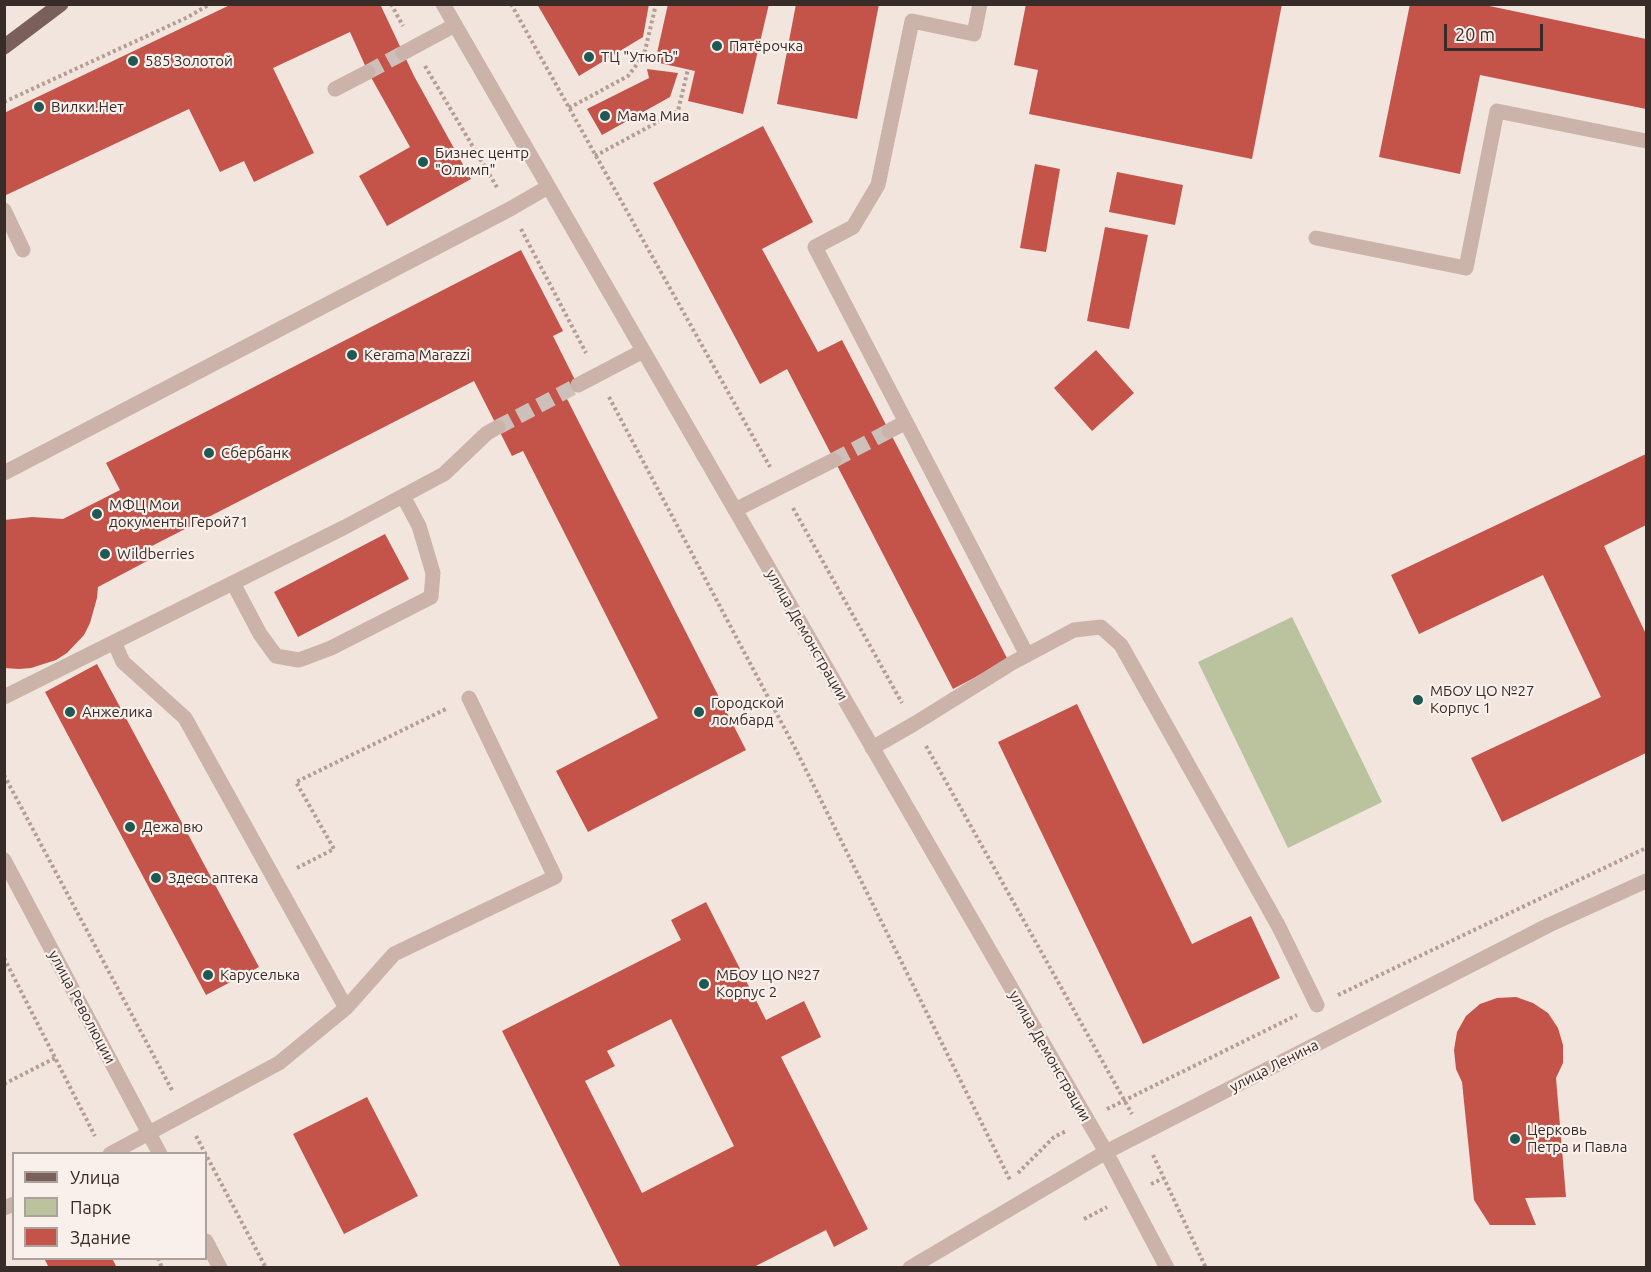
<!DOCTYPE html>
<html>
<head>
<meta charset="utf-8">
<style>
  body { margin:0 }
  #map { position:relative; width:1651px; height:1272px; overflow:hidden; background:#f2e5de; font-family:Ubuntu,sans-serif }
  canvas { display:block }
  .frame { position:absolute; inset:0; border:6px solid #382c29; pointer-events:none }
  .legend { position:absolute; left:12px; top:1152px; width:195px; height:108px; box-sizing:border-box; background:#faf0eb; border:2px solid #aca29d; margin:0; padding:8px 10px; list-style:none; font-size:18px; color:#382c29 }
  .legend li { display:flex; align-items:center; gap:12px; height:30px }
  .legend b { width:30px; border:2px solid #aca29d }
  .scale { position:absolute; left:1444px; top:24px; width:99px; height:27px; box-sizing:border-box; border:3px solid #382c29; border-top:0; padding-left:8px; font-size:18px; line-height:21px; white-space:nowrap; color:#382c29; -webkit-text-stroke:4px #faf0eb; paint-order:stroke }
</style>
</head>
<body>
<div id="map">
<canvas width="1651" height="1272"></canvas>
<div class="frame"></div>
<ul class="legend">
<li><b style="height:8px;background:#7a605b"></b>Улица</li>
<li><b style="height:16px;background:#bbc29e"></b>Парк</li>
<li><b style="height:16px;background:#c4544a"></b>Здание</li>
</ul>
<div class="scale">20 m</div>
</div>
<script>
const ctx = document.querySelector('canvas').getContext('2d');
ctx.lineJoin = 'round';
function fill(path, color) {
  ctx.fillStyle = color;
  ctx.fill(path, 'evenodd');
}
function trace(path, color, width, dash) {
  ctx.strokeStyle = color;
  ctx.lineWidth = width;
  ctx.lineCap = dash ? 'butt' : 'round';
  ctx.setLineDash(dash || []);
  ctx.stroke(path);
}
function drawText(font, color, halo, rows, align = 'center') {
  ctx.font = font + ' Ubuntu,sans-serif';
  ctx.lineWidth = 4.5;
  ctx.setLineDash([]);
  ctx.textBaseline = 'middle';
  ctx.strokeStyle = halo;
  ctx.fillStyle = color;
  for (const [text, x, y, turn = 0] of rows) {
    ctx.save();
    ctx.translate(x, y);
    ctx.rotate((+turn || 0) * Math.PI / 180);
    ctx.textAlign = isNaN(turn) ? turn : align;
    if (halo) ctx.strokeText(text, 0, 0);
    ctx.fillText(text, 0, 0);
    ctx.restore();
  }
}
const green = new Path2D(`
  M1292,617L1382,802L1288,848L1198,662Z`);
const building = new Path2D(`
  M232,4H380L414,76L471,179L387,226L359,176L410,147L368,72L350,32L273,68L314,153L254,182L244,161L220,172L189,109L4,196V113Z
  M537,4H649L643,37L579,76Z
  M668,4H769L743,114L688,101L695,71L655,62Z
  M796,4H879L857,119L777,104Z
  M1026,4H1282L1252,159L1029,114L1038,70L1014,65Z
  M1410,4H1480L1646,39V109L1480,75L1460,174L1379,157Z
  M647,69L678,73L670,97L602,135L587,109L649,78Z
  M763,126L813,222L762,249L818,352L842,340L1008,660L953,689L787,369L760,384L653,183Z
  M1035,164L1060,169L1046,252L1020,248Z
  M1117,172L1183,185L1175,225L1109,212Z
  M1105,227L1148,235L1129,329L1087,321Z
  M521,250L563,331L553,336L579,388L565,395L746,750L588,832L556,771L658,718L523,451L512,456L474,381L144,550L149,560L98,587L97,598L90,623L84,635L67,653L56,660L31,668L19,669L4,668V520L32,517L63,519L120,490L106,463Z
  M1096,350L1134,393L1092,431L1054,388Z
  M1646,454V525L1604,546L1646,634V753L1502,822L1471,758L1601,697L1543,575L1419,634L1391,575Z
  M385,534L409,579L298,637L274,592Z
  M97,664L259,967L206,995L45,692Z
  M1077,704L1192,944L1251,916L1280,978L1143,1044L998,742Z
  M706,902L766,1020L804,1001L821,1037L781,1057L868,1229L834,1247L826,1230L752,1268H621L502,1031L681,940L671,920ZM671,1019L734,1146L642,1193L585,1081L615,1066L607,1051Z
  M1516,997L1533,1003L1548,1013L1558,1028L1563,1045V1063L1556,1078L1566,1197L1525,1198L1536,1225H1490L1474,1200L1462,1082L1456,1069L1454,1050L1457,1032L1466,1016L1480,1004L1497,998Z
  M367,1097L418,1196L344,1234L293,1134Z
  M44,1258H112L117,1268H49Z`);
const minorTunnel = new Path2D(`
  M368,72L403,53
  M498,427L578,385
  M834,460L889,431`);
const path = new Path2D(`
  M391,4L403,26
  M511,4L770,467
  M425,66L498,189
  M4,102L188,17L210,4
  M569,108L628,76L644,55L656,4
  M595,156L678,111L688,69
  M521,229L586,353
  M609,397L796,750L1010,1180
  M793,508L902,703
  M926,746L1132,1114
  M4,775L173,1092
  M297,868L334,849L296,782L448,708
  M4,958L95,1136
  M1338,995L1646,848
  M4,1084L55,1058
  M1107,1109L1297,1015
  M196,1136L266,1268
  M1153,1155L1206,1268
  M1018,1173L1054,1137L1066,1131
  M1151,1184L1164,1178
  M1084,1219L1107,1207
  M158,1258L162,1268`);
const minor = new Path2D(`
  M443,4L1106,1152L1167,1268
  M980,4L974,34L912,21L878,185L853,227L815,247L1027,655
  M403,53L455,25
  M335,89L368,72
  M4,210L23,250
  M1316,238L1466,268L1497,111L1646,141
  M578,385L643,351
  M889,431L906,422
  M4,473L510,209L548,187
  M735,510L834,460
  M233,583L260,634L276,656L299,660L331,648L431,597L433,573L419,526L403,496
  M114,642L123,662L185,718L346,1008
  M4,697L345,527L444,474L487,433L498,427
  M872,748L914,724L1012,663L1074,630L1101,627L1121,645L1279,927L1317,1005
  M4,860L160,1154
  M110,1154L279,1063L346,1008L394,954L555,877L469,698
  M4,1208L14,1204
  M206,1241L220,1268
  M910,1268L1106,1152L1549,925L1646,881`);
const major = new Path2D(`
  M4,47L61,4`);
const markers = [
  [717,46,6,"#1f5954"],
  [589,57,6,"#1f5954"],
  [133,61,6,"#1f5954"],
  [39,107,6,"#1f5954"],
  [605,116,6,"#1f5954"],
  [423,162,6,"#1f5954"],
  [352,355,6,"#1f5954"],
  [209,453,6,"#1f5954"],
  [97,514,6,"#1f5954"],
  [105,554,6,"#1f5954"],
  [1418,700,6,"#1f5954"],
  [70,712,6,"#1f5954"],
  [699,712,6,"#1f5954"],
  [130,827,6,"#1f5954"],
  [156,878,6,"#1f5954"],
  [208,975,6,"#1f5954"],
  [704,984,6,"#1f5954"],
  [1515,1139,6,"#1f5954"]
];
const poiNames = [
  ["Пятёрочка",729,46],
  ["ТЦ \"УтюгЪ\"",601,57],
  ["585 Золотой",145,61],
  ["Вилки.Нет",51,107],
  ["Мама Миа",617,116],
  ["Бизнес центр",435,153],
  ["\"Олимп\"",435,170],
  ["Kerama Marazzi",364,355],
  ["Сбербанк",221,453],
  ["МФЦ Мои",109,505],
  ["документы Герой71",109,522],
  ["Wildberries",117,554],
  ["МБОУ ЦО №27",1430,691],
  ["Корпус 1",1430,708],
  ["Городской",711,703],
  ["ломбард",711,720],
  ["Анжелика",82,712],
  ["Дежа вю",142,827],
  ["Здесь аптека",168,878],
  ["Каруселька",220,975],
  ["МБОУ ЦО №27",716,975],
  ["Корпус 2",716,992],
  ["Церковь",1527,1130],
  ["Петра и Павла",1527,1147]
];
const streetNames = [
  ["улица Демонстрации",807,635,60],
  ["улица Революции",82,1007,62],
  ["улица Демонстрации",1050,1056,60],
  ["улица Ленина",1274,1066,-27]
];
fill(green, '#bbc29e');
fill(building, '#c4544a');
trace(minorTunnel, '#cdc0ba', 15, [15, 8]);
trace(path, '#b69d94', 4, [3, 3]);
trace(minor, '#cbb3aa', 15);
trace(major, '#7a605b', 15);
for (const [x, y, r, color] of markers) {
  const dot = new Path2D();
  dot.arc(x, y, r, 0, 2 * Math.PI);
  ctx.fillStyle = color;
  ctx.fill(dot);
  trace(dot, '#faf0eb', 2);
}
drawText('15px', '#382c29', '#faf0eb', poiNames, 'left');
drawText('15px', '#382c29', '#faf0eb', streetNames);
</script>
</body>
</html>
